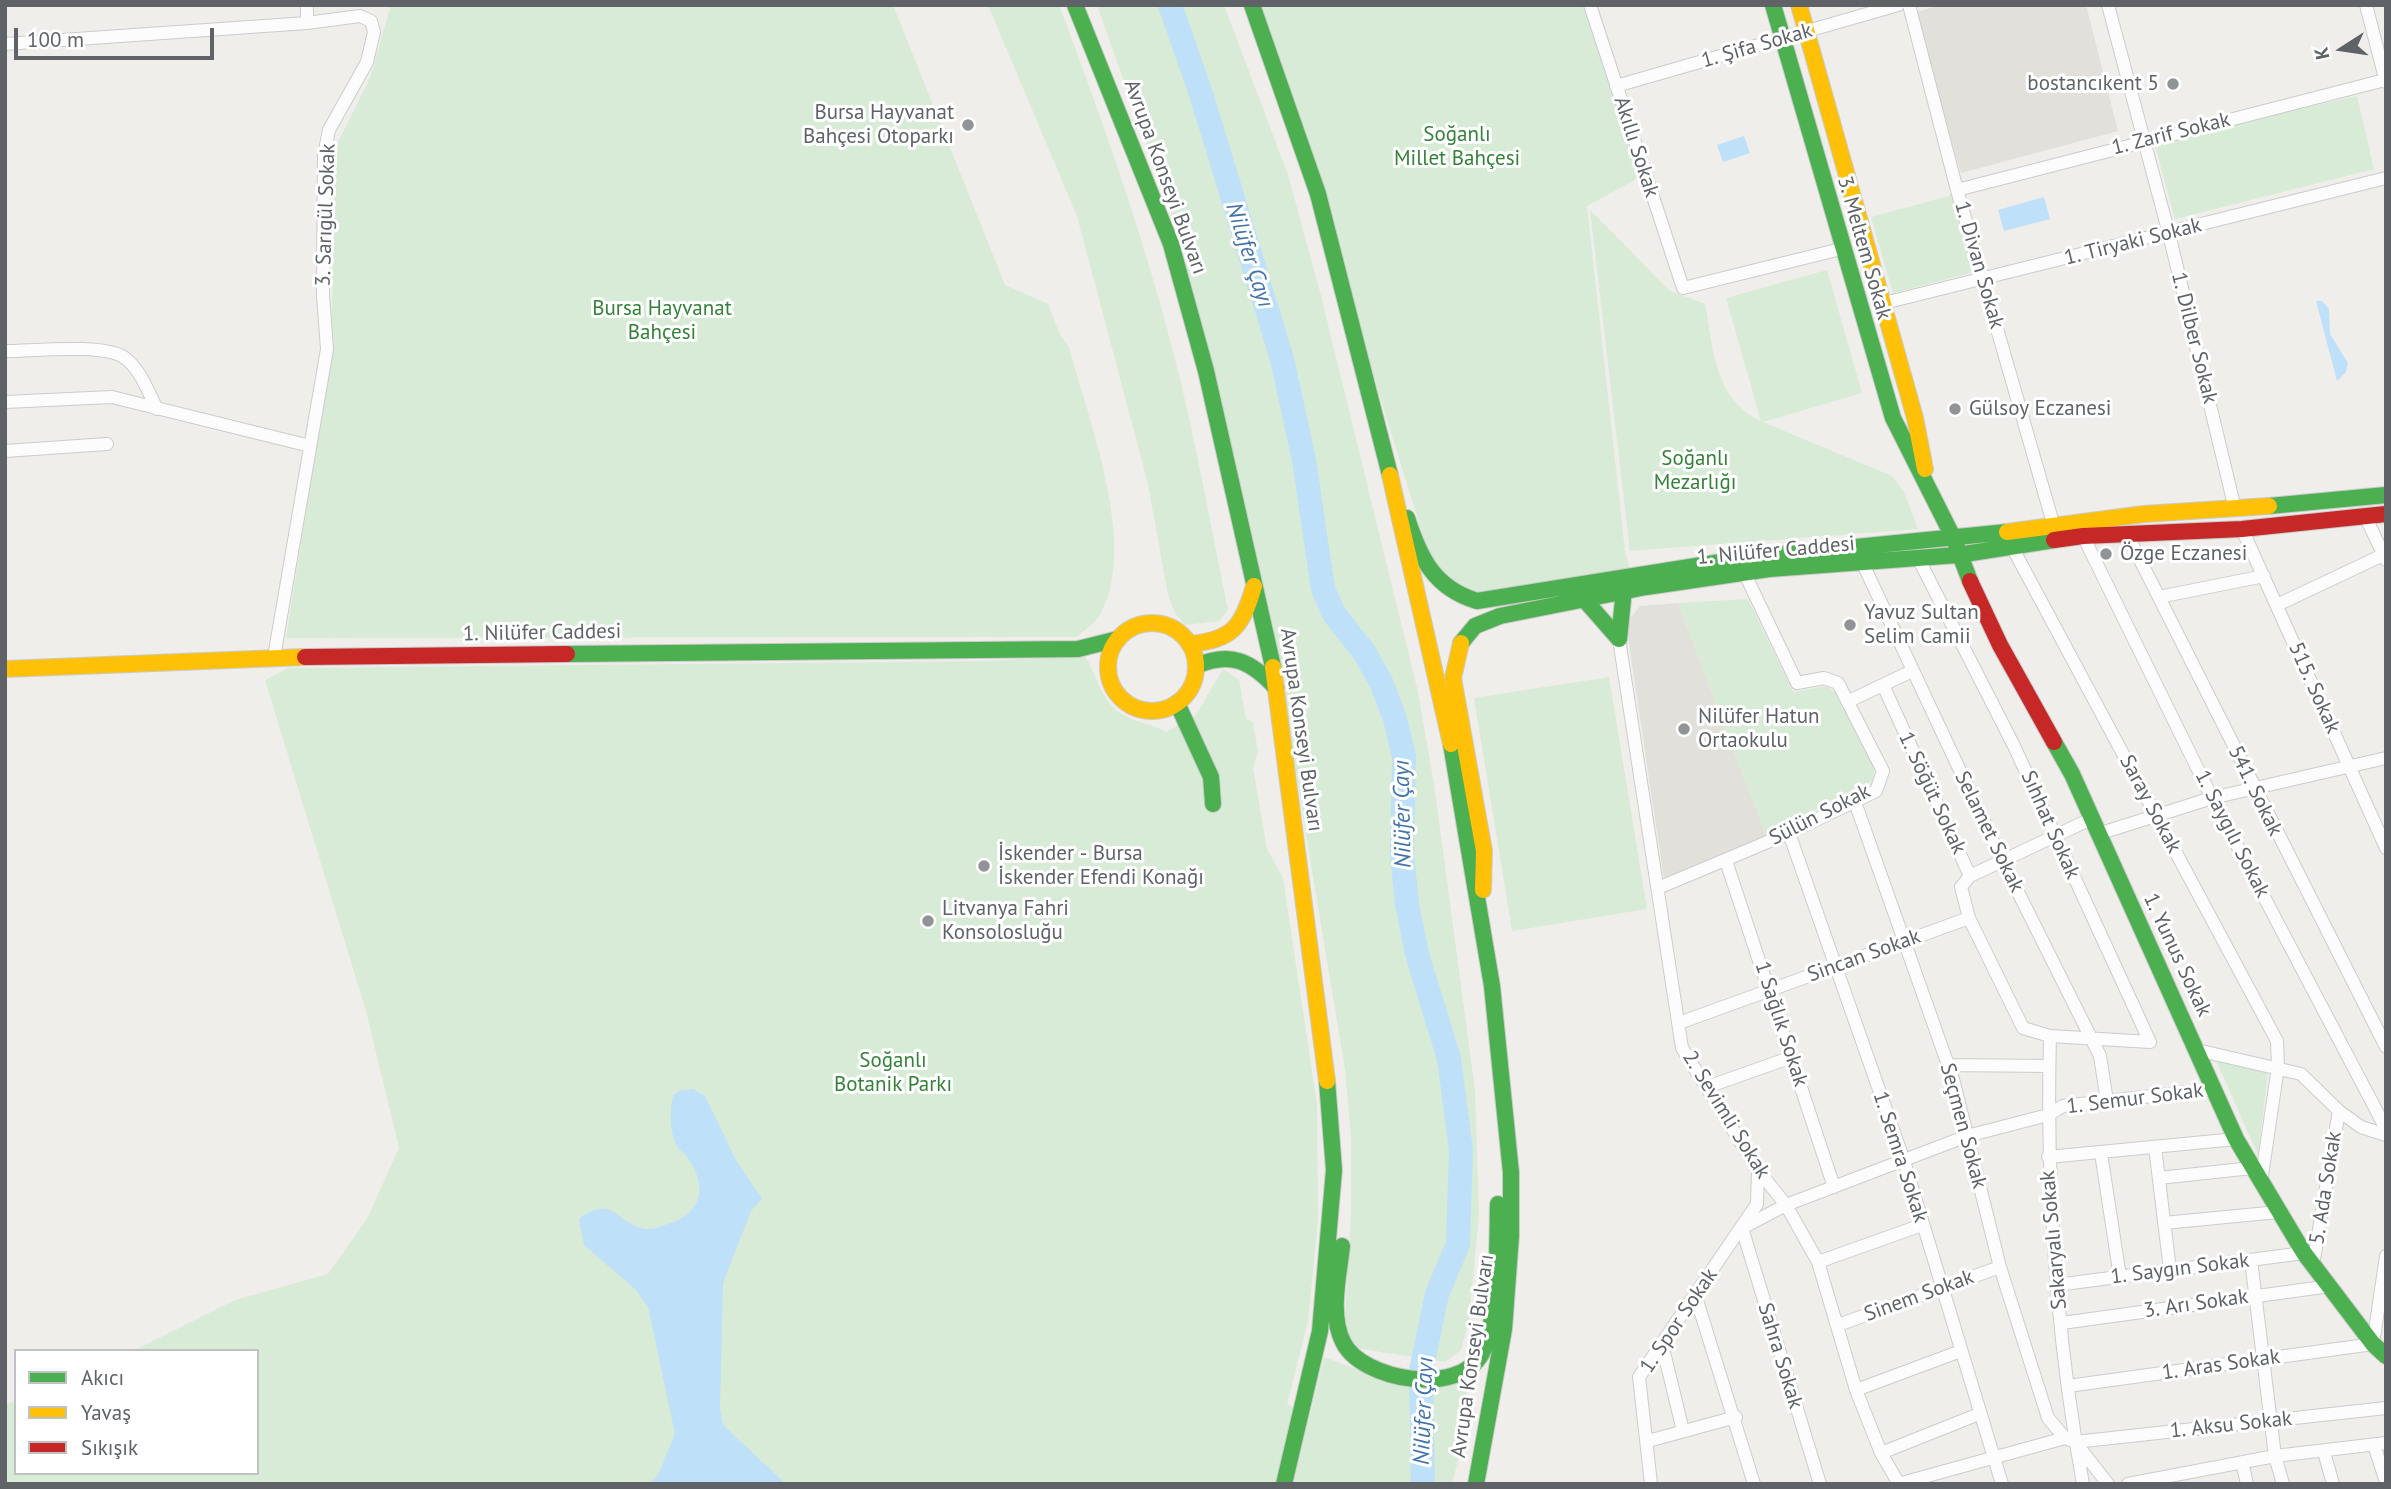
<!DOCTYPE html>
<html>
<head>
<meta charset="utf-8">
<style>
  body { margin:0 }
  #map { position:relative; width:2391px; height:1489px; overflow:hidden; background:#efeeea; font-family:"PT Sans",sans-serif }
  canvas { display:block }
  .frame { position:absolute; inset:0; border:7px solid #5f6368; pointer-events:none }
  .legend { position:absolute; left:14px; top:1349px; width:245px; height:126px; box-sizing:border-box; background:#fff; border:2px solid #bfc1c3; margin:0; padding:9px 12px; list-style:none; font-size:21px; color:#5f6368 }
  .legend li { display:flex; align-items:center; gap:14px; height:35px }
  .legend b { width:35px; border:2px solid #bfc1c3 }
  .north { position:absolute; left:2307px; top:14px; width:70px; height:70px; -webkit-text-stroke:5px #fff; paint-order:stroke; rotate:258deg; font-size:19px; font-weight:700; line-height:28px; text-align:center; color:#5f6368 }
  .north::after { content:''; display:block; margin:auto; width:24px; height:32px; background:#5f6368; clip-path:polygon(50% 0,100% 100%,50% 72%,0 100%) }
  .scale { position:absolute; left:14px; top:28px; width:200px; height:32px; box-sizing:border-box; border:4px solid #5f6368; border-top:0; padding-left:9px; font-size:21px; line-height:24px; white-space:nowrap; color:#5f6368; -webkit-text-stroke:5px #fff; paint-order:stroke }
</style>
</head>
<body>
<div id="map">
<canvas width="2391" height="1489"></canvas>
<div class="frame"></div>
<ul class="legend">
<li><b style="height:9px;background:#4caf50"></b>Akıcı</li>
<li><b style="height:9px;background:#ffc107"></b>Yavaş</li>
<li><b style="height:9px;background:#c62828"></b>Sıkışık</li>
</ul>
<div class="north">K</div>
<div class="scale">100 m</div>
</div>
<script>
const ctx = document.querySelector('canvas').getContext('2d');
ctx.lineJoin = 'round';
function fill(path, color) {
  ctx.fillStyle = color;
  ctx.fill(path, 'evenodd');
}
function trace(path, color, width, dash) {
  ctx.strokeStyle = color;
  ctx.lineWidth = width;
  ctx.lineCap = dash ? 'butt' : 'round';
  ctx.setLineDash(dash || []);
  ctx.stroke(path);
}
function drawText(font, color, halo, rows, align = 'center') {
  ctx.font = font + ' "PT Sans",sans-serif';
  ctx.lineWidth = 6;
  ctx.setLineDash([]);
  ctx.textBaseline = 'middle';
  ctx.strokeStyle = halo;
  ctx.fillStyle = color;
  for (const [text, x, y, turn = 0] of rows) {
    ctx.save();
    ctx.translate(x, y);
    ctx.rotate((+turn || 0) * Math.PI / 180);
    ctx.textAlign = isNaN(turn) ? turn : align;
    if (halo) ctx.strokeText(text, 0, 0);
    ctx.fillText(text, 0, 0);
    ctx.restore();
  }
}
const education = new Path2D(`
  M1940,5H2086L2118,131L1961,173L1913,13Z
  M1678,603L1766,835L1664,879L1626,624L1640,606Z`);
const green = new Path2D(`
  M391,5H893L1005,285L1048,304L1061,337L1069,347C1088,420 1139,545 1100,615C1096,623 1084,630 1077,637L286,638L332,345L333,152L370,78Z
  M988,5H1059C1105,127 1148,249 1179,375C1198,453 1212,532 1228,610L1219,621L1185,625L1175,613L1168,595L1148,484L1077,216Z
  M1097,5H1224L1288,175L1321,296L1418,692L1434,784L1475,1090L1479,1215L1469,1319L1461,1350L1445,1362L1356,1348L1344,1338L1351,1214V1136L1345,1069L1282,689L1233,459L1182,245Z
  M1259,5H1586L1640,177L1587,206L1625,551L1630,569L1470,596L1446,582L1428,552Z
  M2357,96L2374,169L2175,219L2154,142Z
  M1952,191L1974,268L1970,273L1893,293L1871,217L1949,196Z
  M1590,210L1670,291L1705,304C1713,348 1715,401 1761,421L1726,298L1827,270L1862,393L1763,422L1892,476L1904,492L1918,529L1630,551Z
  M1748,599L1793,692L1827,686L1843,699L1875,767L1872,781L1766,835L1678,603Z
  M1085,656C1096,674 1101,700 1120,713C1135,723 1152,723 1166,732L1196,715L1223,669L1239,680L1246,719L1253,722L1258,752L1253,768L1267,849L1283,878L1317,1105L1318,1220L1308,1321L1287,1404L1294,1408L1276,1484H5V1405L16,1400V1473H257V1351H133L235,1300L328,1274L367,1219L399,1148L366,1011L265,680L288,668L987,661Z
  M1609,677L1647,909L1512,931L1474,698Z
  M2216,1060L2268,1071L2258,1155Z
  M1324,1357L1375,1376L1469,1383L1454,1450L1460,1452L1452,1484H1293Z`);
const water = new Path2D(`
  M1744,136L1750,153L1723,162L1717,145Z
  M2044,197L2050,219L2004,231L1998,210Z
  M2316,301H2322L2329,309L2330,334L2348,363L2346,372L2337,381Z
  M693,1089L705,1096L736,1160L762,1199L751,1211L723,1283L720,1408L723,1425L786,1484H650L658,1475L675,1434L648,1307L635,1289L584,1245L579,1219C614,1192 618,1227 647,1229C657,1229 668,1224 678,1220C706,1206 704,1180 687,1157C684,1153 678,1149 676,1144C669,1130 670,1111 673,1096L681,1090Z`);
const river = new Path2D(`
  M1170,5L1201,94L1282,359L1304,460L1323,589L1334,614L1364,652L1381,682L1395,719L1404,756L1402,853L1407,904L1417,954L1449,1059L1461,1150L1458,1244L1437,1294L1421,1371L1423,1484`);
const street = new Path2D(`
  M307,5V23
  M1590,5L1683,288L1841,249
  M1909,5L1957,190L2053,523
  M2108,5L2169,234L2235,509
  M2366,5L2386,82
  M5,44L307,23L360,16L371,21L374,32L367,62L329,130L324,155L323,295L327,349L274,657
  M1616,86L1898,5
  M1957,190L2385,80
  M1880,304L2386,178
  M5,351C33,351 104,343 125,358C141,370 148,392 157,409
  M5,402L112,397L310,446
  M5,451L107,444
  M2365,516L2386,560
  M2242,529L2386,848
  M2127,534L2386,1047
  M2083,536L2212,798L2386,1129
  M2011,545L2277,1041L2278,1067L2261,1182
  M1863,564L2002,860L2100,1056L2107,1101
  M2159,597L2264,576
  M2277,605L2383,555
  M1619,639L1682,1048L1758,1170L1786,1205L1818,1262L1856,1390L1881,1453L1899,1484
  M1883,685L1970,876L1961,887L1969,918L2023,1028L2050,1036L2150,1042L2014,746L1918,558
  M1849,701L1912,671
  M1855,802L1953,1079L2000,1267L2048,1418L2065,1438L2075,1442L2108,1484
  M1789,833L1904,1161L2002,1484
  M2098,834L2212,798L2386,758
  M1726,861L1834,1187
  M1970,876L2091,819
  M1658,888L1789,833L1876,791L1883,771L1838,683L1824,678L1797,683L1744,572
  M1679,1023L1969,918
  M2050,1036C2046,1186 2056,1336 2083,1484
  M2197,1050L2301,1074L2339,1111L2361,1127L2386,1135
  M1948,1065L2049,1066
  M1707,1087L1792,1057
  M2155,1147L2170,1270
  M2101,1153L2120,1277
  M2048,1157L2236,1139
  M2159,1178L2252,1168
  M2164,1223L2278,1212
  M2251,1260L2275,1456L2283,1484
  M1818,1262L1922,1225
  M2313,1265L2339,1111
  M2056,1285L2304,1253
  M1695,1294L1754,1484
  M2062,1323L2330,1286
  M1838,1325L2000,1267
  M1662,1344L1683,1431
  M2068,1386L2373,1344L2386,1256
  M1856,1390L1961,1351
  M1648,1441L1736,1417
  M2075,1442L2386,1408
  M2374,1445L2386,1482
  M2324,1452L2333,1484
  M1881,1453L1979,1414
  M2242,1462L2247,1484
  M1651,1484L1639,1377L1757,1204L1758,1170
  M1820,1484L1742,1228L1786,1205L1967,1136L2048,1115L2063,1106L2214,1089
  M1898,1484L2065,1438
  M2128,1484L2275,1456L2386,1443`);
const fast = new Path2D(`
  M1075,5L1171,244L1206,371L1273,667
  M1252,5L1318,194L1390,475
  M1773,5L1893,418L1954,539L1970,581
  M2269,506L2386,495
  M1407,518C1420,558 1434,588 1477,601L1746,558L2007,532
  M1582,590L1583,598L1619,639
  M1619,639L1625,580
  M1461,643L1475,626L1500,616L1646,587L1769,569L1958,555L2054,540
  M1078,649L1118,639
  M567,654L1078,649
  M1196,666C1231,651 1251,661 1276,688
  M1177,703L1211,777L1213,804
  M2054,742L2072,774L2236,1139L2304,1253L2373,1344L2386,1356
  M1451,744L1492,986L1511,1173V1236L1504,1329L1476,1484
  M1342,1246C1339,1275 1329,1314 1343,1342C1362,1381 1460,1397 1482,1353C1499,1320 1497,1242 1498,1204
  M1284,1484L1320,1331L1334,1170L1327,1081`);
const slow = new Path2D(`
  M1799,5L1915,418L1925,469
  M1390,475L1451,744
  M2007,532L2144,514L2269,506
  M1108 667a44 44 0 1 1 88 0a44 44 0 1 1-88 0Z
  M1461,643L1453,678L1484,851L1483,890
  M1189,644C1233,640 1242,627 1254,586
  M1273,667L1327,1081
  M5,669L305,657`);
const jam = new Path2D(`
  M2054,540L2083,536L2242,529L2386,514
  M1970,581L2000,645L2054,742
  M305,657L567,654`);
const markers = [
  [2173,84,7,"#919496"],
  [968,125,7,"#919496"],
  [1955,409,7,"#919496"],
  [2106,554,7,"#919496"],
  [1850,625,7,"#919496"],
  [1684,729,7,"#919496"],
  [984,866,7,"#919496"],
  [928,921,7,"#919496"]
];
const streetNames = [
  ["1. Şifa Sokak",1757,46,-16],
  ["1. Zarif Sokak",2171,134,-14],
  ["Akıllı Sokak",1636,147,72],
  ["Avrupa Konseyi Bulvarı",1165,177,70],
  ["3. Sarıgül Sokak",326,215,-88],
  ["1. Tiryaki Sokak",2133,242,-14],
  ["3. Meltem Sokak",1864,248,74],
  ["1. Divan Sokak",1979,265,74],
  ["1. Dilber Sokak",2194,338,76],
  ["1. Nilüfer Caddesi",1776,551,-5],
  ["1. Nilüfer Caddesi",542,633,-1],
  ["515. Sokak",2314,688,66],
  ["Avrupa Konseyi Bulvarı",1301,730,82],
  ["541. Sokak",2255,791,64],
  ["1. Söğüt Sokak",1932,793,65],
  ["Saray Sokak",2150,804,62],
  ["Sülün Sokak",1820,815,-27],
  ["Sıhhat Sokak",2050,825,66],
  ["Selamet Sokak",1989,832,64],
  ["1. Saygılı Sokak",2232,834,63],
  ["1. Yunus Sokak",2177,955,65],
  ["Sincan Sokak",1864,956,-20],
  ["1 Sağlık Sokak",1781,1024,72],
  ["1. Semur Sokak",2135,1099,-7],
  ["2. Sevimli Sokak",1726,1115,58],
  ["Seçmen Sokak",1963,1126,75],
  ["1. Semra Sokak",1900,1157,72],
  ["5. Ada Sokak",2326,1188,-81],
  ["Sakaryalı Sokak",2054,1240,-95],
  ["1. Saygın Sokak",2180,1269,-7],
  ["Sinem Sokak",1919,1296,-20],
  ["3. Arı Sokak",2196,1304,-8],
  ["1. Spor Sokak",1679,1321,-56],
  ["Avrupa Konseyi Bulvarı",1473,1356,-82],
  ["Sahra Sokak",1780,1356,73],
  ["1. Aras Sokak",2221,1365,-8],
  ["1. Aksu Sokak",2231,1425,-6]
];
const poiNames = [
  ["bostancıkent 5",2159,84,"right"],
  ["Bursa Hayvanat",954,113,"right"],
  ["Bahçesi Otoparkı",954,137,"right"],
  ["Gülsoy Eczanesi",1969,409],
  ["Özge Eczanesi",2120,554],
  ["Yavuz Sultan",1864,613],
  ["Selim Camii",1864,637],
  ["Nilüfer Hatun",1698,717],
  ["Ortaokulu",1698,741],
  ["İskender - Bursa",998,854],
  ["İskender Efendi Konağı",998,878],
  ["Litvanya Fahri",942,909],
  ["Konsolosluğu",942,933]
];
const parkNames = [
  ["Soğanlı",1457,135],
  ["Millet Bahçesi",1457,159],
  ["Bursa Hayvanat",662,309],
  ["Bahçesi",662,333],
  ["Soğanlı",1695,459],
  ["Mezarlığı",1695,483],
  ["Soğanlı",893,1061],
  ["Botanik Parkı",893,1085]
];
const waterNames = [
  ["Nilüfer Çayı",1249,255,72],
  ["Nilüfer Çayı",1403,814,-91],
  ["Nilüfer Çayı",1424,1411,-88]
];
fill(education, '#e2e0da');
fill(green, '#d8ebd6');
fill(water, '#bfe0f9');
trace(river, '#bfe0f9', 24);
trace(street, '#cbcccc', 14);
trace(fast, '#cacacb', 18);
trace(slow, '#cacacb', 18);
trace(jam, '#cacacb', 18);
trace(street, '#fdfcfc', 12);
trace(fast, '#4caf50', 16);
trace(slow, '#ffc107', 16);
trace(jam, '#c62828', 16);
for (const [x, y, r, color] of markers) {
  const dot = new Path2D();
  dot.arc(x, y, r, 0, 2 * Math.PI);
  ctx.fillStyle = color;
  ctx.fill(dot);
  trace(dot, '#fff', 2.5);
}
drawText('21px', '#5f6368', '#fff', streetNames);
drawText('21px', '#5f6368', '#fff', poiNames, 'left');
drawText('21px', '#348238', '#fff', parkNames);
drawText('italic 23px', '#4174aa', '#fff', waterNames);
</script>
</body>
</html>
